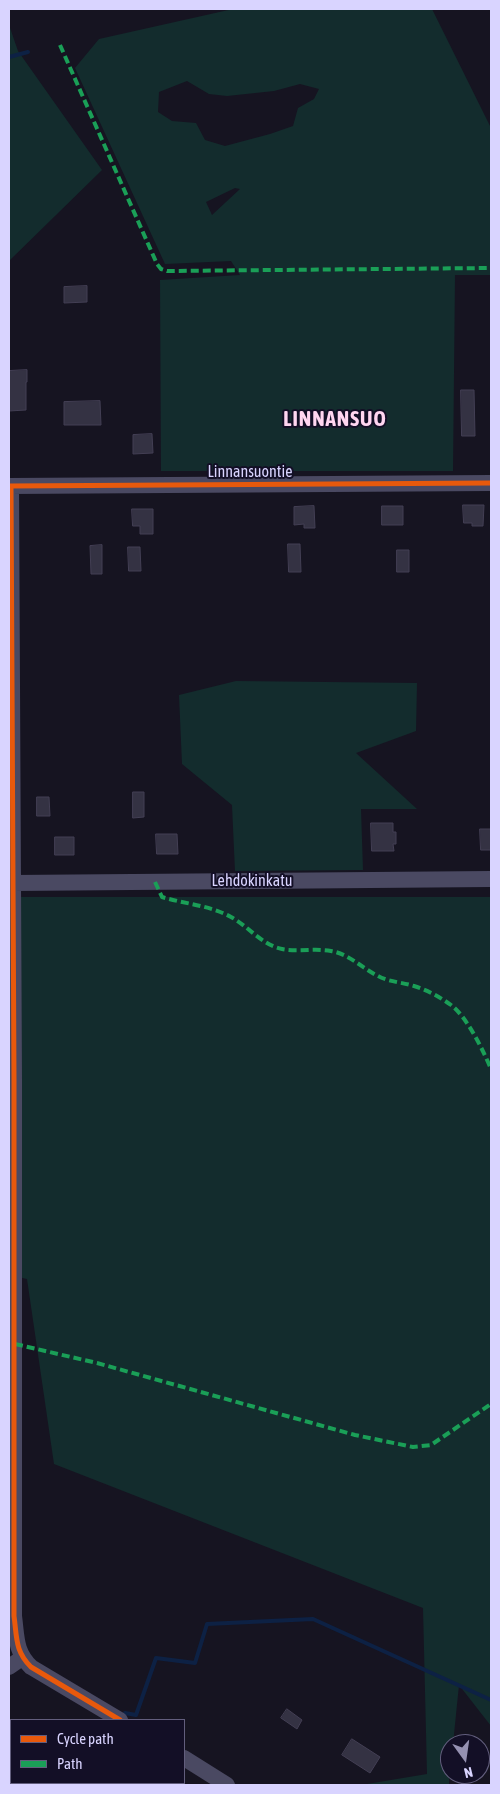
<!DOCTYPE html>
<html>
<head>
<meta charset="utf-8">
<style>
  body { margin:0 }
  #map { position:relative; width:500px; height:1794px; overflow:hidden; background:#161421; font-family:"Asap Condensed",sans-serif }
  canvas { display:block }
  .frame { position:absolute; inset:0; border:10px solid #d9d4ff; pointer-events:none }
  .legend { position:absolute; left:10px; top:1719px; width:175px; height:65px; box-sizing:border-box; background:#130f26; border:1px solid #625e7d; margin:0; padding:6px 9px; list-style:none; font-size:15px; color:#d9d4ff }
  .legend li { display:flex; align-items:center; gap:10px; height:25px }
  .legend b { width:25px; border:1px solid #625e7d }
  .north { position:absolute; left:440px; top:1734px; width:50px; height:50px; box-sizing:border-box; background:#130f26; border:1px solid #625e7d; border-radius:50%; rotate:166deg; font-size:14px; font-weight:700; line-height:20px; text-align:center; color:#d9d4ff }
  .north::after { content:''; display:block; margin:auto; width:18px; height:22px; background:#9591b1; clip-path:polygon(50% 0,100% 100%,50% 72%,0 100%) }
</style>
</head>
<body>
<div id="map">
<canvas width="500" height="1794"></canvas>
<div class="frame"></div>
<ul class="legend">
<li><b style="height:6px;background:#e8590c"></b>Cycle path</li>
<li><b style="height:6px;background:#1a9f57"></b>Path</li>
</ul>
<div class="north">N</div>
</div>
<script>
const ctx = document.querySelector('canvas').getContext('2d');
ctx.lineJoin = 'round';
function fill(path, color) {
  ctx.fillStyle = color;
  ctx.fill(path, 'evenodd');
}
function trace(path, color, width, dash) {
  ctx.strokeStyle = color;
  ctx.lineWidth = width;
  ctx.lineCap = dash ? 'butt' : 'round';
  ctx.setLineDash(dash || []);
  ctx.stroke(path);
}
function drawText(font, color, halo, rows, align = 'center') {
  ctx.font = font + ' "Asap Condensed",sans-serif';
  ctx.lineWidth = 4;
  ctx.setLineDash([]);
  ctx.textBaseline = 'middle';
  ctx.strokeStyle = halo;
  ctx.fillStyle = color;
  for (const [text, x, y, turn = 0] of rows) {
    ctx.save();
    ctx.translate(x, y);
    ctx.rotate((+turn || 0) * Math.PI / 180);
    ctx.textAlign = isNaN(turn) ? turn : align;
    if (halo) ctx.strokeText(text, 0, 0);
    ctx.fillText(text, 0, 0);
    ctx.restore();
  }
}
const green = new Path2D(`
  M233,9H432L491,128V275H455L453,471H161L160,280L240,275L231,261L165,264L75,68L99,39ZM187,81L209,94L227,96L274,91L300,84L319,89L314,99L298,108L293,126L270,134L225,146L205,140L196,123L172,121L158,112L159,92ZM235,188L240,189L212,215L206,202Z
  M9,25L18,51L102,170L9,261Z
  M236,681L417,683L416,731L356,753L417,809H361L363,870L235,871L232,805L182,764L179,695Z
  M9,897H491V1726L459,1685L453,1744H450L449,1785H361L427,1774L423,1608L54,1464L27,1279L9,1275Z
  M9,1725L11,1732V1783H31L32,1785H9Z`);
const stream = new Path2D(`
  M9,57L28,52
  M123,1717L125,1713L136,1715L156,1658L195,1663L207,1624L313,1619L491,1700
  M92,1785L93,1783`);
const building = new Path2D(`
  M87,286V302L64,303V287Z
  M27,370V382H26V410L9,411V371Z
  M461,390H474L475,436H462Z
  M100,401L101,425H64V402Z
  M152,434L153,453L133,454V435Z
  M463,505H484L483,526H472V523H464Z
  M314,506L315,528H304V524L294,525V507Z
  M382,506H403V525H382Z
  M132,509H153V534H140V526H133Z
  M288,544H300L301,572H289Z
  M102,545V574H91L90,546Z
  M128,547H140L141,571H129Z
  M397,550H409V572H397Z
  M133,792H144V817L133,818Z
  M37,797H49L50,816H37Z
  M371,823H393V832H396V844H393L394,851H372Z
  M480,829H491V850H481Z
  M156,834H177L178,854H157Z
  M55,837H74V855H55Z
  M287,1709L302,1720L297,1729L281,1718Z
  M352,1739L380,1757L370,1773L342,1755Z`);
const minor = new Path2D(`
  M9,486L491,483
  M11,486L14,1079V1616C17,1638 15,1651 31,1667L120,1720
  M13,883L491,879
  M9,1667L22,1658
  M184,1758L227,1785`);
const quiet = new Path2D(`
  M60,45L157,264L161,269L167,271L491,268
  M155,882L162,897C185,904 209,905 231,917C248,926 262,945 282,949C296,952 315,948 331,951C349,954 362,968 378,976C389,982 401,982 414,986C427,990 440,997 451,1005C467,1017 483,1050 491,1069
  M15,1344L97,1363L355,1435L413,1447L431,1445L491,1404`);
const cycleway = new Path2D(`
  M9,486L491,483
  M11,486L14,1079V1616C17,1638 15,1651 31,1667L120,1720`);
const streetNames = [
  ["Linnansuontie",250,472],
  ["Lehdokinkatu",252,881]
];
const districtNames = [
  ["LINNANSUO",335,419]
];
fill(green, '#132c2d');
trace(stream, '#0d2144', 4);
fill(building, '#343243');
trace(building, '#433f54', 1);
trace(minor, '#4a4962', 16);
trace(quiet, '#1a9f57', 4, [8, 4]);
trace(cycleway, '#e8590c', 5);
drawText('16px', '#d9d4ff', '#130f26', streetNames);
ctx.letterSpacing = '1px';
drawText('bold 21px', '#ffd6f0', '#130f26', districtNames);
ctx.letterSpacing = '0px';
</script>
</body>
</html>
